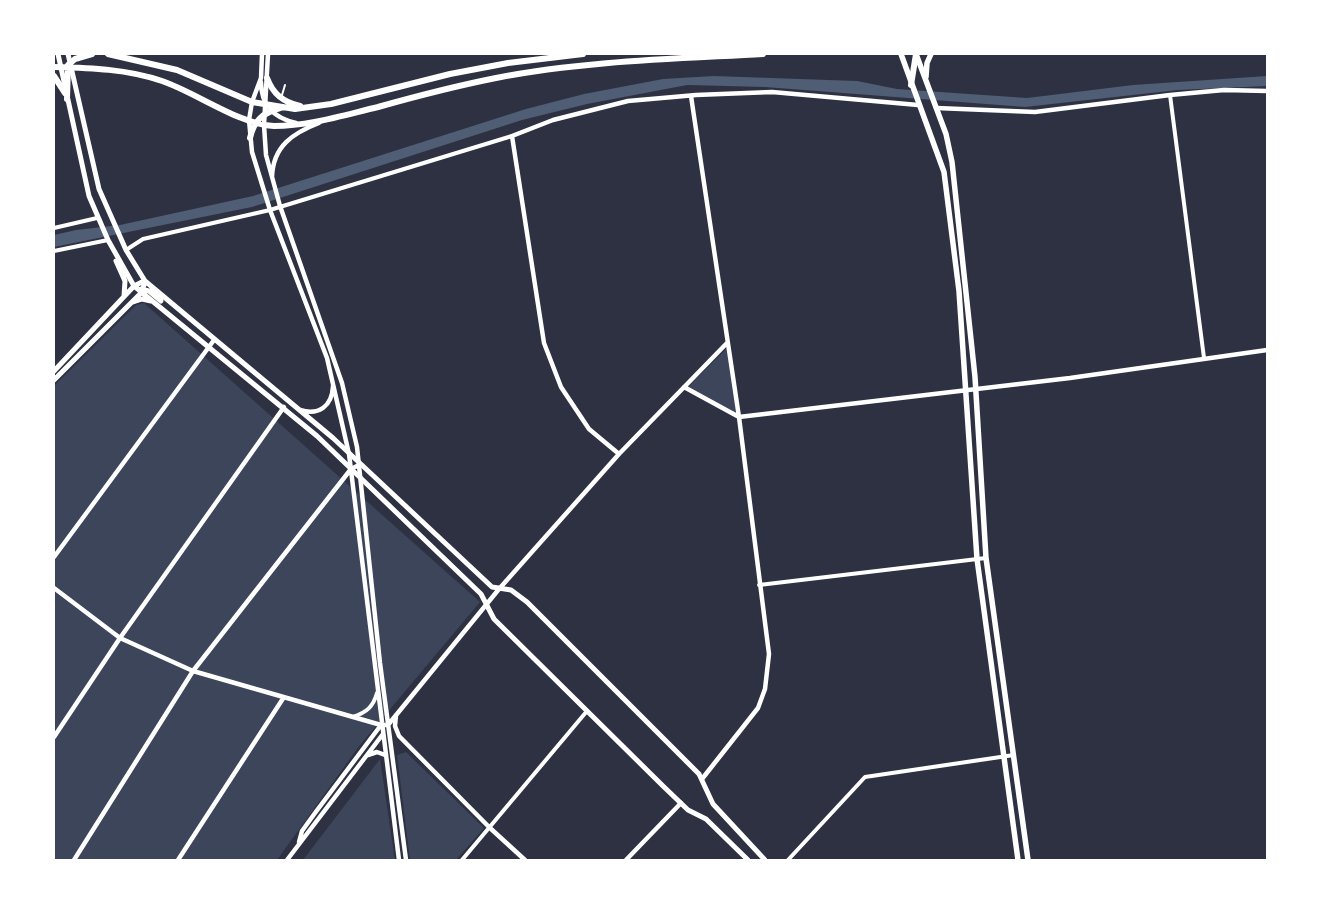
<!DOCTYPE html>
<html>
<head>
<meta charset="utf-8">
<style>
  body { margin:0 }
  #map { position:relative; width:1321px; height:914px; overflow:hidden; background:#2d3142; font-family:"Public Sans",sans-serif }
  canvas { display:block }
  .frame { position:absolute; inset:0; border:55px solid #fff; pointer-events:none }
</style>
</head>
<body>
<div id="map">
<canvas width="1321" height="914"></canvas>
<div class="frame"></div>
</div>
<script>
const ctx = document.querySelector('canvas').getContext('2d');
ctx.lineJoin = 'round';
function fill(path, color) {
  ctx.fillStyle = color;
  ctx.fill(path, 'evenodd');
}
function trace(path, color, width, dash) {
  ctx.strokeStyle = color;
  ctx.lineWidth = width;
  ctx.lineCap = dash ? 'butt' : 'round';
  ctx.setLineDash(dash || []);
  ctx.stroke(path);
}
const green = new Path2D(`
  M144,303L480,602L360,745L277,860H54V386L136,305Z
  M730,345L741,419L686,389Z
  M406,752L484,828L456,860H410L397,755Z
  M380,759L395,860H303Z`);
const water = new Path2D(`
  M714,76L857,81L897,89L1027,98L1133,85L1267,76V86L1178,90L1025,107L765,87L687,85L587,104L522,120L252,207L54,247V235L76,230L120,225L253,196L526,109L584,94L663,79Z`);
const service = new Path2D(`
  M282,95L285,85`);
const minor = new Path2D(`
  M1170,95L1204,358
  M54,228L97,218
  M126,250L143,239L270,210L512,136
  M54,251L108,240
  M759,585L986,558
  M353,717C367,712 373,707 377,693
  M462,860L587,711
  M788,860L865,777L1014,755`);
const tertiary = new Path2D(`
  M262,54L261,78L252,102L249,120L252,152L270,210L327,358L349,454L399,860
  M268,54L264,125L266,155L280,206L342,383L357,447L380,663L406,860
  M261,82C261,105 274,118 296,123
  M691,96L739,417L769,654L765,689L758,708L702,779
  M936,108L1035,112L1170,95L1224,90L1267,91
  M272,177C273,146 293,133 319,123
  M684,387L739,417L1070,378L1267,350
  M300,410C319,416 332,406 333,386
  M619,454L589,429L561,387L544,343L512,136L553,120L628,101L696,95L772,92L918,105
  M54,557L214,340
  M54,588L120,638L193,671L381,725H388
  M396,715L395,726L399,736L490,828L525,860
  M388,725L499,589L619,454L727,343
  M54,737L120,638L284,407
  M368,755L377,752L385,755
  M299,842L302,831L315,813L381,725
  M74,860L193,671L333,492L351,469L359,465
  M178,860L284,697
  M287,860L383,734
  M626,860L681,803`);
const secondary = new Path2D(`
  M58,54L89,196L108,240L134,286L317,436L481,594L494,619L663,786L688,810L706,819L748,860
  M68,54L99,189L126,250L145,281L333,438L492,587L511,590L527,602L699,774L713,804L765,860
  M116,261L125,281L124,296
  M141,289L149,291L161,301
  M133,302L142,299L151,301
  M54,371L134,286L144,281
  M54,380L142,292L145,281`);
const primary = new Path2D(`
  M901,54L944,172L959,291L977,559L1018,860
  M916,54L946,134L952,162L975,377L986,558L1028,860
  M926,77L927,63L931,54`);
const trunk = new Path2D(`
  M108,54L177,70L252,102L295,109L331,104L450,74L508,63L583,54
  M54,67C91,68 127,69 162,81C195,92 240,125 274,126C309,126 344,115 378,107C417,96 456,86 496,78C583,61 674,59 763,54
  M54,76L65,93
  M267,78C273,94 283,102 300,106
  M911,85L916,54
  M67,99L68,65L75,59L92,54
  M250,138C254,120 263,113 280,108`);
fill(green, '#3c4559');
fill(water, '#4f5d75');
trace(service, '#fff', 2);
trace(minor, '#fff', 4);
trace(tertiary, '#fff', 4.5);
trace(secondary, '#fff', 5);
trace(primary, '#fff', 5.5);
trace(trunk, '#fff', 6);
</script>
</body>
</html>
